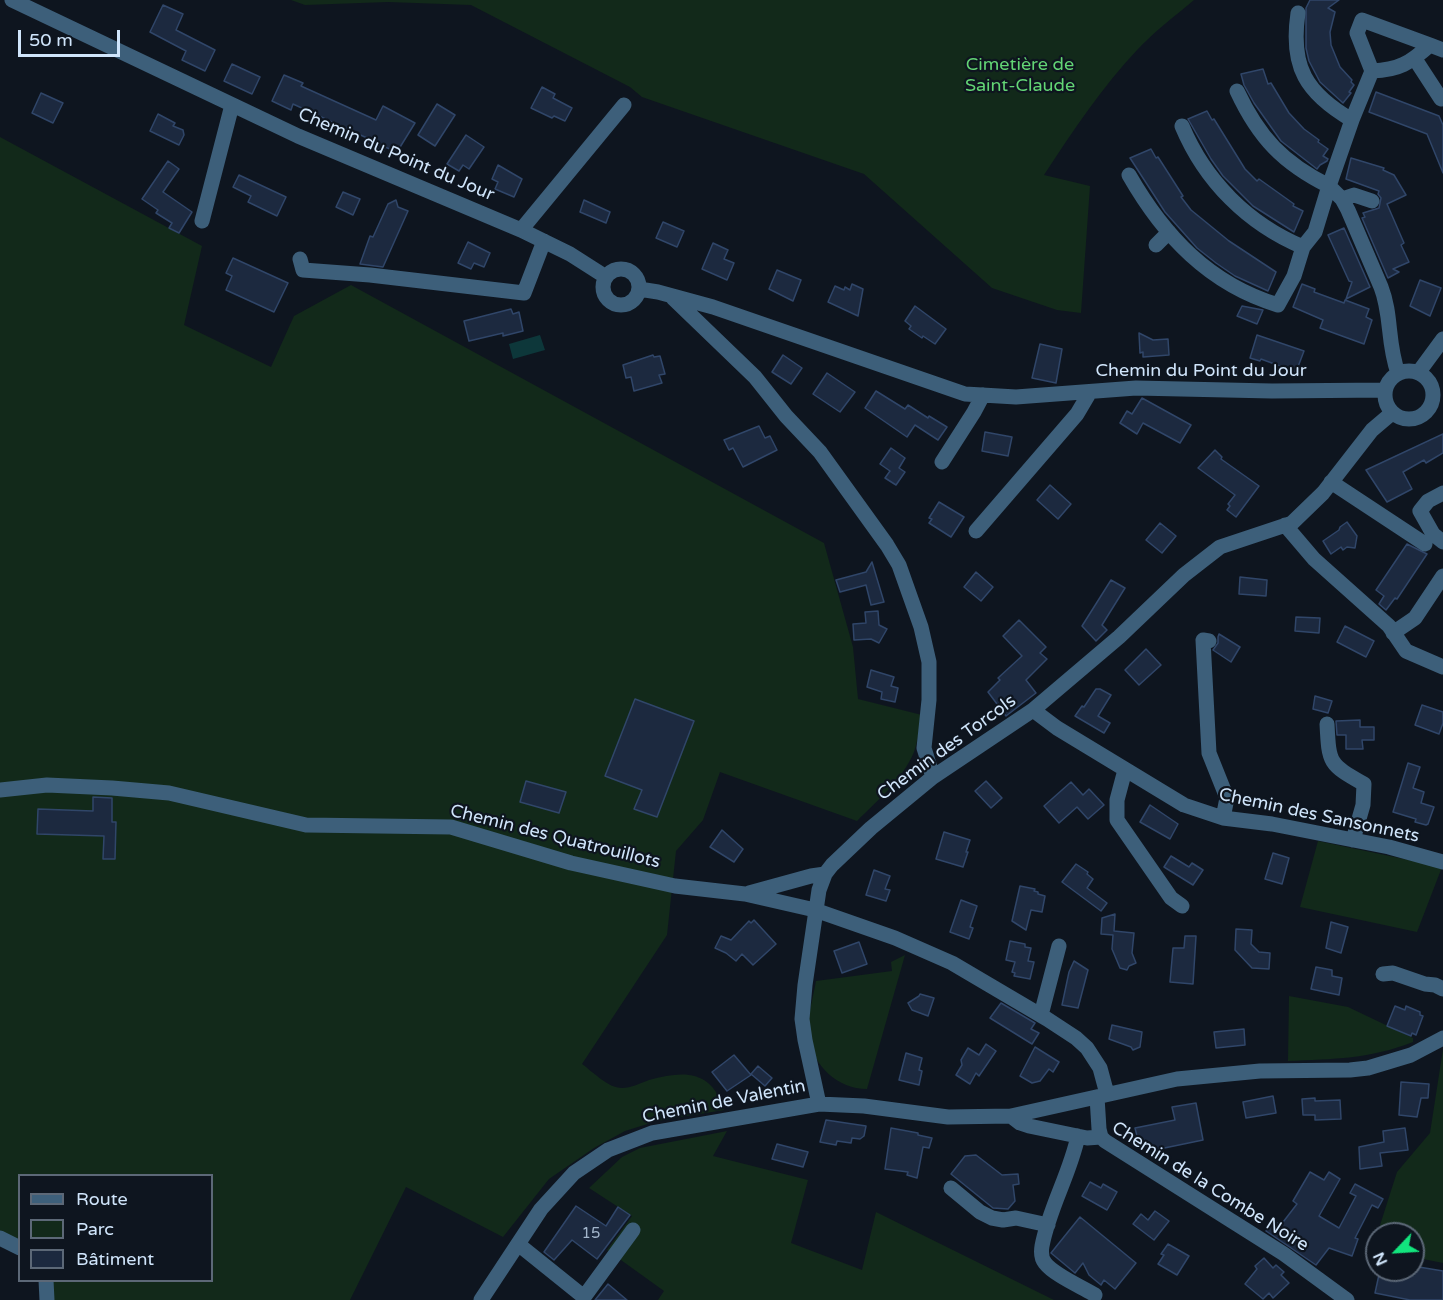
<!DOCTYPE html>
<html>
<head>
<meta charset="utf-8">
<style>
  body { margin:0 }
  #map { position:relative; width:1443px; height:1300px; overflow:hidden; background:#0e151f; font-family:"Varela Round",sans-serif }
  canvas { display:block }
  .legend { position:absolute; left:18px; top:1174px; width:195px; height:108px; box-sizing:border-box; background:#0e151f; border:2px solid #5c6877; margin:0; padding:8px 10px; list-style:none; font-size:18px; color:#d0e5fb }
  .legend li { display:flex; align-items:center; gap:12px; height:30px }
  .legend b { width:30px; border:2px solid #5c6877 }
  .north { position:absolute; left:1365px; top:1222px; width:60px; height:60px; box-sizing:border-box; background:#0e151f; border:2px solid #5c6877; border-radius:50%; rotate:245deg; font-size:16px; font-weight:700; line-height:24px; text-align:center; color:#d0e5fb }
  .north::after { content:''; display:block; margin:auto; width:21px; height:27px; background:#12e57e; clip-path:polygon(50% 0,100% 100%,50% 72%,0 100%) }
  .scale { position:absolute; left:18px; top:30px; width:102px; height:27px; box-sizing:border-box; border:3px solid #d0e5fb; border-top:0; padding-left:8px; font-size:18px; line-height:21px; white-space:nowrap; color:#d0e5fb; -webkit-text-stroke:4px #0e151f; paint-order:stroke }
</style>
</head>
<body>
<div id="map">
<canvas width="1443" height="1300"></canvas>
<ul class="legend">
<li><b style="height:8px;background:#3d5f7a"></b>Route</li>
<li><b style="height:16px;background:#12291a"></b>Parc</li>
<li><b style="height:16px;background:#1c293f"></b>Bâtiment</li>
</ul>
<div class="north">N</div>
<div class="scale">50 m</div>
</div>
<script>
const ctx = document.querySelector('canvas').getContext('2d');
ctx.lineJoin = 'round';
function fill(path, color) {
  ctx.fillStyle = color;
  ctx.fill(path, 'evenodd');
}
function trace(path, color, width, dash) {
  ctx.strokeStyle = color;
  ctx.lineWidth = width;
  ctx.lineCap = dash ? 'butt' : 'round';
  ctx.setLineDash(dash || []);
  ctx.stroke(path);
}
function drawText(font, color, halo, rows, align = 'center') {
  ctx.font = font + ' "Varela Round",sans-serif';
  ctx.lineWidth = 4.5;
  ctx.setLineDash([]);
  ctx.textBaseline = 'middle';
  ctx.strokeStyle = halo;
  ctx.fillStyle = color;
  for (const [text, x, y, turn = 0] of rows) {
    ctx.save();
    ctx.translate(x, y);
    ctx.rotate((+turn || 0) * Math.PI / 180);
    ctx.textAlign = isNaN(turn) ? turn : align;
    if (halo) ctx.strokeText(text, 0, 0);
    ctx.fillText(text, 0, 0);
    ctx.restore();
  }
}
const green = new Path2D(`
  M291,0H1194C1175,16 1155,31 1138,49C1102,87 1073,131 1044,175L1090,186L1081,313L1057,310L992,288L864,174L642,97L630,87L471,5L388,2L305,5Z
  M0,137L202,246L184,325L271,367L294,316L351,285L824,543L853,647L858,699L922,715C919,727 918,741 914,752C902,780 878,800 857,821L720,772L703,820L676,851L667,935L582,1064C593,1072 608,1088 622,1088C631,1088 641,1083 649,1080C685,1070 712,1070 724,1110L657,1121L625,1131L594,1148L549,1179L503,1237L406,1187L350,1300H51L50,1281L212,1280V1176H20L19,1242L0,1232Z
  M1318,841L1442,867L1417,932L1300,907Z
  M905,955L867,1089C838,1089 813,1066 809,1037C806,1019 813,999 816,981L892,971L891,962Z
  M1289,996L1348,1007L1413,1038V1042C1370,1059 1333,1059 1288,1061Z
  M1443,1049V1263L1413,1257V1234H1377V1247L1374,1244L1397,1172L1430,1133Z
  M727,1131L713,1156L808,1180L791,1243L862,1270L876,1212L1054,1300H658L664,1291L607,1250L632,1216L589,1188L622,1157L640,1148Z`);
const water = new Path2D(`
  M540,335L545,350L513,359L509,344Z`);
const building = new Path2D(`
  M1310,0H1339L1328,8L1335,12L1330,32L1331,45L1340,67L1352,80L1351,82L1354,85L1349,92L1351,93L1343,103L1320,82L1309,61L1306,48V8Z
  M163,5L183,14L176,30L215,50L205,71L182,60L186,51L150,32Z
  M232,64L260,77L252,94L224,81Z
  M1263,69L1268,84L1271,83L1289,113L1304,129L1319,140L1318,142L1328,149L1323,156L1328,159L1327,161L1320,165L1317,169L1281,141L1254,103L1244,85L1241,74Z
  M284,75L303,83L301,86L376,120L383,106L415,123L397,152L385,147L384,151L365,143L367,138L293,104L291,110L272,101Z
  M542,87L555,94L553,98L572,108L565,121L554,116L552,118L531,108Z
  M1376,92L1439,116L1443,125V173L1427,134L1369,112Z
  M41,93L63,103L53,123L32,113Z
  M437,104L455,115L435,146L418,135Z
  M1207,111L1212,120L1214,119L1245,169L1257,181L1259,179L1294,204L1293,206L1303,211L1294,232L1253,206L1223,176L1211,159L1188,119Z
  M158,114L175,123L173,126L183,130L184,135L179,145L150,131Z
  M466,135L484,147L469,169L463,165L459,171L447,164Z
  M1151,149L1156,158L1158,157L1183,196L1181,197L1191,210L1229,241L1276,272L1268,291L1235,276L1216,263L1197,248L1165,212L1130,158Z
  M1351,158L1384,168L1383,170L1394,175L1406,195L1387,204L1404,243L1401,245L1409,262L1393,269L1399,272L1388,278L1362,218L1365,217L1363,213L1379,208L1381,198L1378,194L1379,191L1346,179Z
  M168,161L179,169L163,192L192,212L179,233L169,228L172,223L156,213L158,210L142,199Z
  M498,165L522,179L514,197L495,189L498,182L492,179Z
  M239,175L286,197L277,216L248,202L251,196L233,187Z
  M343,192L360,199L353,215L336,207Z
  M396,200L398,207L408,211L383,267L360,264L370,236L373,237L388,204Z
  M584,200L610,212L606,223L580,212Z
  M663,222L684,231L677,247L656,238Z
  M1344,228L1370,287L1346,299L1352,282L1349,281L1328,235Z
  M468,242L490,253L484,267L474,263L471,269L458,263Z
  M713,243L728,250L724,259L734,263L727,280L702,269Z
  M233,258L288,283L274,312L226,290L232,276L226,273Z
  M777,270L801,280L793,301L769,289Z
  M1420,280L1441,288L1430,316L1410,306Z
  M852,284L863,289L858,316L828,302L835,286L844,290L845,287L850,290Z
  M1302,284L1315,289L1314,292L1344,303L1345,300L1369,309L1366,317L1372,320L1364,344L1320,328L1323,320L1293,307Z
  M915,306L946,329L935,344L923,336L922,338L909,329L911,326L905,321Z
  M1242,306L1263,310L1257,324L1237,316Z
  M511,309L513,314L519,312L523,331L503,336V333L469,341L464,321Z
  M1139,333L1153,340L1168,339L1169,355L1143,357V352L1140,353Z
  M1257,335L1304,351L1296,372L1261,359L1260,361L1250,358Z
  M1040,344L1062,349L1056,383L1032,378Z
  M653,355L654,357L660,356L665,374L659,375L662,383L634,391L631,377L626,378L623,365Z
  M783,355L802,368L791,384L772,372Z
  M827,373L855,392L840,412L813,394Z
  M876,391L905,409L908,405L928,418L929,416L947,427L938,440L915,425L907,437L865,408Z
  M1142,398L1191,425L1180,443L1143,423L1137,434L1120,423L1127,411L1132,414Z
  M759,426L765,438L770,436L777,450L743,467L733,448L729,450L724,440Z
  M985,432L1012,437L1008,456L982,451Z
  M1443,434V453L1426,463L1424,460L1403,472L1412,489L1387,502L1366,470Z
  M891,448L905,458L899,468L905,472L896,485L885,478L890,471L880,464Z
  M1215,450L1222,457L1221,459L1259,486L1236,517L1227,510L1230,506L1228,504L1235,495L1198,468Z
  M1050,485L1071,504L1058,519L1037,500Z
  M939,502L964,517L951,537L929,523L932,519L929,518Z
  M1347,522L1357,536L1355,548L1347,547L1343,550L1341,547L1331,554L1323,541L1339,530L1340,527Z
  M1160,523L1176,536L1162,553L1146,540Z
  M1407,544L1427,554L1397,599L1395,598L1386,610L1379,604L1384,596L1376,590Z
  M872,562L884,602L871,605L866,585L840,592L836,580L866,572Z
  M976,572L993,587L981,601L964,587Z
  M1240,577L1267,580L1266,596L1239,594Z
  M1111,580L1125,588L1102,625L1107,630L1096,641L1082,626Z
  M878,611L879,625L887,629L879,643L871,639L854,640L853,624L866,623L865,612Z
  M1296,617L1320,618L1319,633L1295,631Z
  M1019,620L1046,647L1040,653L1047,659L1026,680L1036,693L1006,716L988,692L1000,680L998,678L1022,656L1003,636Z
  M1345,626L1374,641L1366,657L1337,642Z
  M1219,634L1240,647L1231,662L1213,650L1218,643V637Z
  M1146,649L1161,665L1139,685L1125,670Z
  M871,670L894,677L891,686L898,688L895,702L881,699L882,692L867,687Z
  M1096,689H1100L1111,695L1098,716L1110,723L1104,733L1075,716L1082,706L1084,707Z
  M1315,696L1332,701L1328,713L1313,709Z
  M635,699L694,721L657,817L634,809L642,790L605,776Z
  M1422,705L1443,712V723L1439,734L1415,725Z
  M1360,720V727H1374V740H1362L1363,749H1346V735H1337L1336,721Z
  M1408,763L1420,767L1413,788L1424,792L1421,803L1434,807L1428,824L1426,825L1415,822L1416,819L1393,812Z
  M526,781L566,792L559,813L520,802Z
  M986,781L1002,798L991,808L975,791Z
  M1071,782L1083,795L1089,789L1104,805L1088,819L1077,807L1059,823L1044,806Z
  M93,797L112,798V822H116L115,859H103L104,836L37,834L38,809L93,811Z
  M1150,805L1178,824L1170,839L1140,822Z
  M722,830L743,849L734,862L710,847Z
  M944,832L970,840L966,852H968L963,867L936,859Z
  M1273,853L1289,858L1282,884L1265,879Z
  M1171,856L1189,867L1192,863L1203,870L1193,885L1164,867Z
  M1076,864L1088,872L1087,874L1093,879L1087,888L1107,903L1101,911L1062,882Z
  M874,870L890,876L885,889L890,890L886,901L866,895Z
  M1020,886L1035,889L1034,891L1038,892V894L1045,896L1042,912L1031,910L1026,930L1012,921Z
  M961,900L977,906L970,927L973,928L969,939L950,932Z
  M1115,914L1114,931L1134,933L1132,953L1136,963L1129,966L1127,970L1120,968L1112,949L1113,935L1101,934L1102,918Z
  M754,920L776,944L753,965L742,954L736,961L726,953L715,948L721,936L731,940L749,921L751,923Z
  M1331,922L1348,927L1341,953L1326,948Z
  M1236,929L1252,930L1251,944L1259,952L1270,953L1269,969L1252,968L1235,950Z
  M1185,936H1196L1193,984L1170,982L1173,948H1184Z
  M1010,941L1025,944V947L1031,948L1028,961L1034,962L1030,979L1014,976L1015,973L1012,972L1015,962L1006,960Z
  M859,942L867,964L842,973L834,951Z
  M1074,961L1088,970L1078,1008L1062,1005L1069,972Z
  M1316,967L1332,970V976L1342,978L1339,995L1311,989Z
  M920,994L934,998L928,1016L912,1010L908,1003L919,996Z
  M1001,1003L1035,1023L1031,1029L1039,1033L1032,1044L990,1018Z
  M1395,1006L1405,1010L1406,1006L1420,1012V1015L1423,1016L1416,1035L1412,1033L1411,1036L1387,1026Z
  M1112,1025L1142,1032L1140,1047L1133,1050L1131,1047L1109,1039Z
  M1244,1029L1245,1045L1216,1048L1214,1032Z
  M986,1044L996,1051L979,1076L976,1073L970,1084L956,1075L962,1065L961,1060L968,1048L979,1055Z
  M1035,1047L1059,1062L1053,1072L1049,1069L1040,1081L1032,1083L1020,1076Z
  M906,1053L922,1058L919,1070L922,1071L919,1085L899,1080Z
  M734,1055L751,1075L727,1091L712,1072Z
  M758,1066L772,1078L765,1086L751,1074Z
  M1401,1082L1429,1084L1428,1098H1421L1417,1117L1399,1115Z
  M1273,1096L1276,1113L1246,1118L1243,1102Z
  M1315,1098V1101L1340,1100L1341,1119L1315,1120V1115H1303L1302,1099Z
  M1196,1103L1203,1140L1150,1151L1139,1144L1135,1128L1175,1120L1172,1107Z
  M826,1120L866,1126L864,1136L860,1139L852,1138L851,1143L837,1141L836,1145L820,1142Z
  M891,1128L918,1133V1135L932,1138L929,1148L923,1147L917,1178L907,1175L908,1172L885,1169Z
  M1405,1128L1408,1150L1380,1153L1382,1166L1360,1169L1359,1147L1384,1142L1383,1131Z
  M777,1144L808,1152L803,1167L772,1159Z
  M976,1155L1002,1175L1018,1174L1019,1184L1013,1185L1015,1201L1008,1209L993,1208L951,1174L965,1156Z
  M1310,1172L1324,1180L1329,1172L1340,1179L1319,1216L1339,1228L1356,1196L1350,1193L1355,1184L1383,1199L1378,1208L1372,1205L1355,1238L1358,1239L1352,1256L1329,1248L1316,1265L1266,1231L1274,1220L1280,1226L1297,1204L1293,1201Z
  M1090,1182L1101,1188L1103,1184L1117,1192L1107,1210L1082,1196Z
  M576,1206L606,1226L618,1207L630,1215L597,1259L572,1240L554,1260L544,1252Z
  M1155,1211L1169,1221L1154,1240L1133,1224L1141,1214L1148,1220Z
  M1080,1217L1136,1263L1115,1289L1104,1280L1101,1285L1089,1275L1083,1263L1075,1273L1051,1253Z
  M1168,1244L1189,1256L1177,1275L1158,1264L1164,1255L1161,1254Z
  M1264,1258L1273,1268L1276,1265L1284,1272L1281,1275L1289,1283L1273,1298L1269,1293L1263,1299L1245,1284L1257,1269L1255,1266Z
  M1413,1266L1443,1271V1300H1410L1375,1293L1380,1270H1413Z
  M608,1284L627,1300H595Z`);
const minor = new Path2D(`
  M12,0L298,136L521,230L570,254L606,277
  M1298,13C1290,67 1306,93 1352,120
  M1415,59L1441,99
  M1372,71L1357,33L1362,20L1430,45
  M1182,126C1205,181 1248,224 1303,247
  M1129,175C1164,236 1209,284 1278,305L1294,276L1303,247L1315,232L1329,186C1283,163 1259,138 1237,91
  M1342,199L1354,195L1372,201
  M202,221L232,105
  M521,230L624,105
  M1156,245L1169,232
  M300,259L303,270L370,275L524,293L544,241
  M603 287a18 18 0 1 1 36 0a18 18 0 1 1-36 0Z
  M639,289L658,292L713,307L965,394L1016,397L1136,388L1272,391L1385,390
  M673,298L755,377L786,416L820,452L887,545L899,565L921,627L929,662V700L924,748L933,777
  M1385 395a24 24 0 1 1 48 0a24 24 0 1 1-48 0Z
  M1398,373C1387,343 1392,315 1381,287L1348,210L1342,199L1329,186L1352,120L1372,71C1399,70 1410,63 1430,45L1443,50
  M1418,373L1443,339
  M942,462L974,412L983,395
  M1331,482L1425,544
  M1443,493L1428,501L1420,511L1433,534L1443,542
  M1285,525L1314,559L1389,626L1406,651L1443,667
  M976,531L1077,414L1090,392
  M1393,633L1415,618L1443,576
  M1209,641L1203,640L1209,753L1227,798L1223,818
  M1033,710L1057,728L1184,805L1223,818L1272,824L1389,847L1443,862
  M1327,724C1329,764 1329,764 1364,784L1363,805L1353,840
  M1125,770L1117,800V820L1171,898L1182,906
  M0,790L47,785L112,788L169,793L306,825L451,827L571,863L675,886L745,894L815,910L895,938L952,963L1047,1019L1076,1038L1087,1048L1100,1068L1107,1094
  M749,893L811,876L825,874
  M1383,974L1393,973L1425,984L1435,985L1443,989
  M1041,1015L1059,946
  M1097,1097L1099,1129L1101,1137
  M819,1104L805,1040L802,1019L805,985L819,890L825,874L832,865L871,828L933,777L1033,710L1119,637L1184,575L1220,547L1292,523L1323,493L1372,430L1392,413
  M1011,1116L1020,1123L1029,1126L1087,1138L1101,1137
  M1078,1136C1070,1174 1049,1208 1042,1246C1041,1252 1041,1258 1045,1263C1054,1275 1082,1287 1095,1295
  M1101,1137L1105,1141L1284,1254L1347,1300
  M951,1188L980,1212L992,1218L1003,1220L1016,1218L1048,1225
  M0,1238L20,1248
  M518,1244L584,1297L633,1230
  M46,1280L47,1300
  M481,1300L541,1209L574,1173L608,1150L652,1133L819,1104L864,1106L948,1117L1011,1116L1177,1079L1260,1071L1350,1070L1368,1068L1411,1055L1443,1038`);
const numberNames = [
  ["15",591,1234]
];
const parkNames = [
  ["Cimetière de",1020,65],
  ["Saint-Claude",1020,86]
];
const streetNames = [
  ["Chemin du Point du Jour",396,155,23],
  ["Chemin du Point du Jour",1201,371],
  ["Chemin des Torcols",947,748,-36],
  ["Chemin des Sansonnets",1319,816,12],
  ["Chemin des Quatrouillots",555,837,14],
  ["Chemin de Valentin",724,1102,-11],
  ["Chemin de la Combe Noire",1210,1187,32]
];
fill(green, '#12291a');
fill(water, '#0d373a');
fill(building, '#1c293f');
trace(building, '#304669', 1.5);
trace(minor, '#3d5f7a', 15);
drawText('15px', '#a3b6cc', null, numberNames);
drawText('18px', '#63d575', '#0e151f', parkNames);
drawText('18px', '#d0e5fb', '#0e151f', streetNames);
</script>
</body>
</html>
